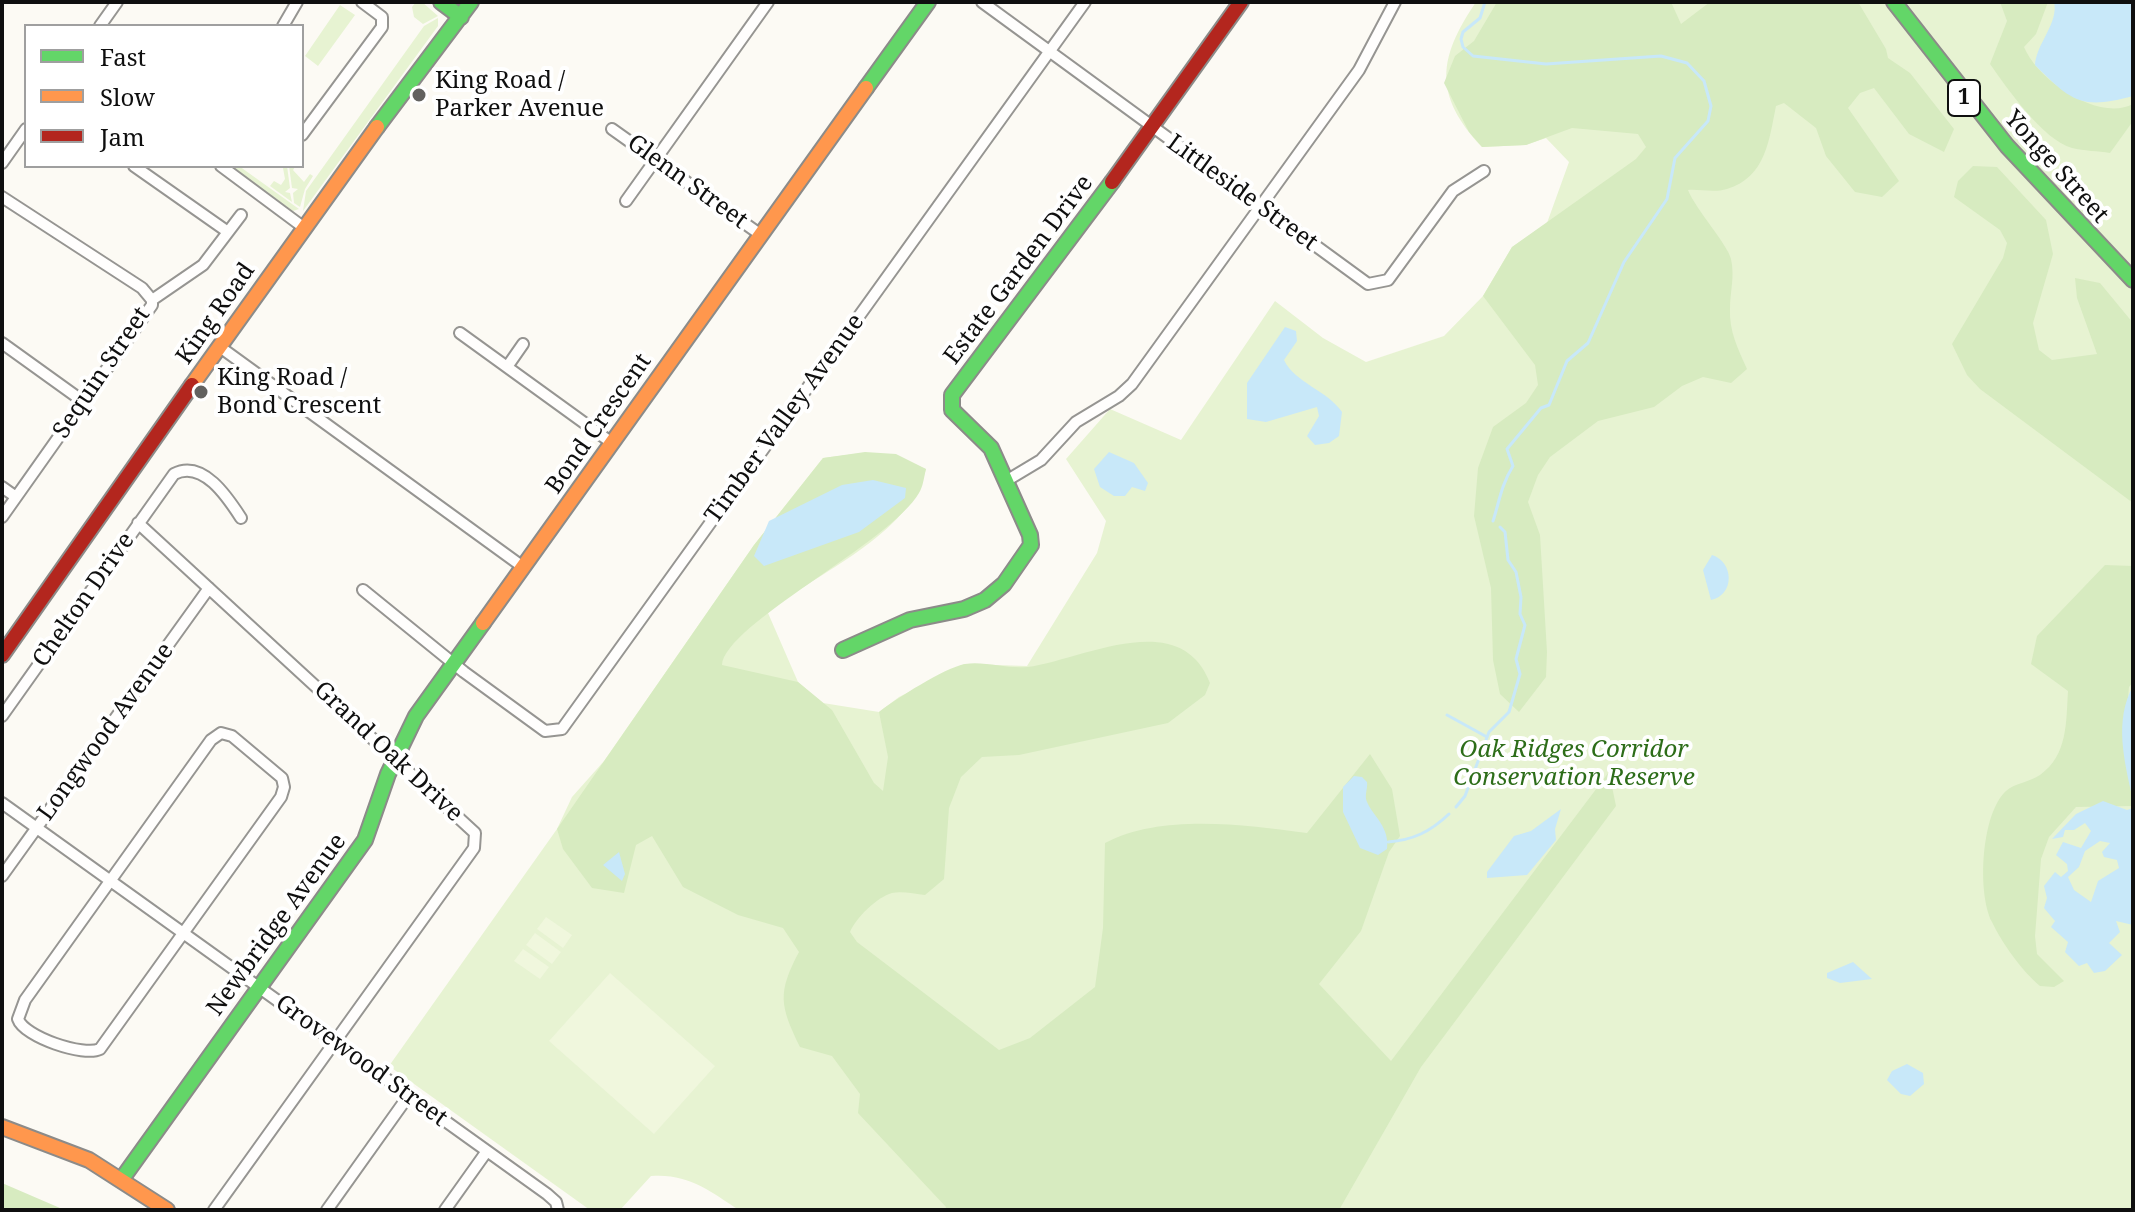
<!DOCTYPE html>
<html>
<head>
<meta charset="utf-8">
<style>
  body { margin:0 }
  #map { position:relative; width:2135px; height:1212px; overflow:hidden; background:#fcfaf4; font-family:"Noto Serif",serif }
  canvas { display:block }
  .frame { position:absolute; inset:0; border:4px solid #0f0f0f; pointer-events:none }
  .legend { position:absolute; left:24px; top:24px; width:280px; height:144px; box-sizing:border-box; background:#fff; border:2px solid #9f9f9f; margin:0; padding:10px 14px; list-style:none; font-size:24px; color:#0f0f0f }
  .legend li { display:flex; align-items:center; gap:16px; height:40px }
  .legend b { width:40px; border:2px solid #9f9f9f }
</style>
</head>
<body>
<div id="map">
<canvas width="2135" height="1212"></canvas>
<div class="frame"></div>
<ul class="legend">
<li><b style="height:10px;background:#63d668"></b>Fast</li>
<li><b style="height:10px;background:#ff974d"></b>Slow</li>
<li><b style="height:10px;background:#b3261e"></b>Jam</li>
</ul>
</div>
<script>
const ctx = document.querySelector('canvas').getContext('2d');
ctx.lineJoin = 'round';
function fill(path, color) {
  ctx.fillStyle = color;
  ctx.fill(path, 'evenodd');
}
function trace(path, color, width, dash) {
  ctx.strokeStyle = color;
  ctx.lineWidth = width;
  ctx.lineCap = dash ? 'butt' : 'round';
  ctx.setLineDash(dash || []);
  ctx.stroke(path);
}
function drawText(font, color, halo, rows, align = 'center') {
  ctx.font = font + ' "Noto Serif",serif';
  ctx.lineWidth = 8;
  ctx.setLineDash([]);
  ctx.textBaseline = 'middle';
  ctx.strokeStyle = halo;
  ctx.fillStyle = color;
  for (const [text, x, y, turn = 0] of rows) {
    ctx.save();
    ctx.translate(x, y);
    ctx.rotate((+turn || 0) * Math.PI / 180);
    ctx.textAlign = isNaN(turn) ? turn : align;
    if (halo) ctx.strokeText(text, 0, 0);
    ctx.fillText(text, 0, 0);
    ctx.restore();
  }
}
const green = new Path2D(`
  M416,2H422L438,16L423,24L414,17L412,7Z
  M1476,2H2133V1210H739C710,1191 688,1173 651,1176L620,1210H590L389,1066L557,829L572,797L604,761L754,545L823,458C869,452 883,448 926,469C909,537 817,571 768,613L798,682L823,703L879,712L899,697L964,664L1027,666L1097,553L1106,521L1066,459L1110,409L1181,440L1275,301L1323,338L1366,362L1444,336L1483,296L1512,247L1547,223L1569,162L1546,138L1526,145L1482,147C1433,95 1438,58 1476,2Z
  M340,5L355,15L318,66L305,56Z
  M438,18V26L303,211L306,191L424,26Z
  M231,166H239L299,209L293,211Z
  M287,166L290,188L285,192L290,193L292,202L270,186L274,181L281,185L285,179L283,168Z
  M289,166L295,167L293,170L304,182L310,174L313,176L305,189L300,207L294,203L293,193L298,189L292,188Z`);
const forest = new Path2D(`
  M1497,2H1671L1681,24L1710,2H1858L1886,49L1888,58L1910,73L1954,129L1944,152L1909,134L1874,88L1860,93L1848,108L1899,181L1882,197L1855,192L1826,156L1816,128L1784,103L1776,106C1769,140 1766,177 1727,189C1715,193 1699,189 1688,190C1696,210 1728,245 1731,259C1735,277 1730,291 1730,309C1729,331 1738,349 1747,369L1731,383L1703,377L1682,386L1654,407L1598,421L1550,457L1538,475L1528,502L1540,535L1547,652L1546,677L1519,712L1500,694L1493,660L1491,588L1474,516L1478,468L1493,427L1526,403L1538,385L1535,365L1483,296L1512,247L1636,159L1646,147L1638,134L1572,128L1526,145L1482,147L1469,132L1444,83L1455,56L1474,41Z
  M2000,2H2048L2036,34L2024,47C2038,81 2099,122 2133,104V121L2110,153C2098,151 2084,151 2072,148C2043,140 2007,88 1990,64L2007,21Z
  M1973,166L1997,167L2046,220L2053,254L2033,323L2039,350L2052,360L2097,354L2077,298L2075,278L2100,283L2133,323V503L1980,389L1967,375L1952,344L2003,258L2007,243L2000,230L1954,197L1958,181Z
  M865,452L896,454L926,469C924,477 923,487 919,493C890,543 725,624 722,665L798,682L832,710L874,783L883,791L888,757L879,712C896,699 944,668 965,664C985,661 1007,669 1027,667C1082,660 1180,605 1210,683L1205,695L1168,723L1019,755L982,757L961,777L949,808L944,879L925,895C915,894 902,891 892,893C877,897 856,918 850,932L857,942L999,1050L1030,1038L1095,987L1103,928L1105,843C1162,813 1245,825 1307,833L1370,754L1392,789L1400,836L1389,852L1361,931L1319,984L1391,1061L1609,772L1616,806L1421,1067L1339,1210H945L946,1207L858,1113L860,1094L832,1056L800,1047C780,1006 777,993 799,952L783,928L738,915L683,887L652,836L636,845L624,893L592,888L563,849L557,829L754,545L823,458Z
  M2105,565L2133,566V682L2129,687L2124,740L2133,784V806L2076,807L2049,837L2041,859L2035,936L2037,954L2064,981L2054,987L2040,986C2022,971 2002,943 1992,922C1977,893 1981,814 2006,791C2015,783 2030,782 2040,775C2068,755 2066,722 2068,691L2031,664L2037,636Z
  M2,1183L60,1208L64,1210H2Z`);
const pitch = new Path2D(`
  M546,917L572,935L563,948L537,929Z
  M535,933L561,952L552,964L526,945Z
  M523,949L549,967L540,979L514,961Z
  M610,973L715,1066L654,1134L549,1041Z`);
const water = new Path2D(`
  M2054,2H2133V96C2082,110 2072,102 2035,65C2036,44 2059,23 2054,2Z
  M1285,327L1296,331L1297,341L1284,360C1295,383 1327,390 1342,412L1339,436L1329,443L1315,445L1307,436L1319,416L1317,407L1266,422L1247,419V383Z
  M1109,452L1134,463L1148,483L1145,491L1132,487L1125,496H1114L1100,487L1094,469Z
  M873,480L906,488L905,498L859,532L764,566L754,556L769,521L842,485Z
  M1712,555C1734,562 1735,595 1711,600L1703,570Z
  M2133,686V800C2124,760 2114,721 2133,686Z
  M1362,777L1367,782C1368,789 1364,795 1367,802C1373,816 1390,827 1387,849L1378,855L1360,848L1343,812V787L1354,776Z
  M2103,801L2127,810L2133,808V925L2116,921L2120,932L2109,943L2122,955L2105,971L2094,973L2087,963L2079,966L2065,952L2068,942L2051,927L2055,921L2044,908L2047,898L2044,886L2055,872L2061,877L2068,871L2067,864L2056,855L2063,842L2081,848L2091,831L2085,823L2074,830H2065L2063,837L2052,839L2076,814ZM2100,841L2110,843L2102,852L2104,857L2117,860L2119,868L2098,881L2091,902L2074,890L2068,877L2079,867L2085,851Z
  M1561,809L1555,829L1556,840L1527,875L1487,878V872L1514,836L1531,831Z
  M619,852L625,874L622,881L603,865Z
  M1853,962L1872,979L1840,983L1827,978V973Z
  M1907,1064L1923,1073L1924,1084L1910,1096L1901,1094L1887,1080L1892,1071Z`);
const stream = new Path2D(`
  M1485,2L1480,18L1463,32L1461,39L1463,47L1473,56L1546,64L1661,56L1687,63L1704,81L1711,106L1708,121L1675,158L1667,199L1624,262L1588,343L1567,361L1549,405L1541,408L1507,449L1513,466C1501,485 1499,503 1493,521
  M1447,715L1487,737
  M1456,807L1465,796L1489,732L1509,712L1520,674L1516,659L1525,625L1520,614L1521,597L1516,572L1508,560L1505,532L1500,527
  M1388,842C1413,840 1430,832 1449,814`);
const street = new Path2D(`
  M982,2L1368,284L1388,280L1453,191L1484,171
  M100,26L117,2
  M283,26L297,2
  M612,129L761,235
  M302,135L382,27V17L362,2
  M2,163L26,129
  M134,166L228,232
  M221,166L303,227
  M2,197L142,288L152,300V305L2,517
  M626,201L768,2
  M152,300L203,265L241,215
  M460,333L612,443
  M2,343L84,402
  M220,347L523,567
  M507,367L523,344
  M1006,481L1041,460L1076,422L1119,396L1132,384L1359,70L1395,2
  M2,487L16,497
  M138,523L475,833L474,848L214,1210
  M363,590L464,672L545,731L562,729L1085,2
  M2,716L174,474C203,459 228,498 241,518
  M221,733L232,736L282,778L284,787L281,797L100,1049C84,1057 24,1037 18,1019L25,1000L211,740Z
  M2,803L547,1194L556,1202L558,1210
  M2,876L209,588
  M327,1210L409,1095
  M445,1210L487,1151`);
const fast = new Path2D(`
  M441,2L461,17
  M1894,2L2007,146L2133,280
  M866,88L928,2
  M377,127L471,2
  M843,650L910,620L964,609L985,600L1004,584L1031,545L1030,535L991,448L952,410V395L1112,182
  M124,1176L365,840L388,774L416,716L483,623`);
const slow = new Path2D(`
  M192,385L377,127
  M483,623L866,88
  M2,1127L89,1160L167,1210`);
const jam = new Path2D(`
  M1112,182L1241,2
  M2,655L192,385`);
const markers = [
  [419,95,8,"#62615f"],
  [201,392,8,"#62615f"]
];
const shields = [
  [1964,98,32]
];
const shieldNames = [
  ["1",1964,98]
];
const poiNames = [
  ["King Road /",435,81],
  ["Parker Avenue",435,109],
  ["King Road /",217,378],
  ["Bond Crescent",217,406]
];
const streetNames = [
  ["Yonge Street",2056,167,48],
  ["Glenn Street",687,182,36],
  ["Littleside Street",1242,193,36],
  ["Estate Garden Drive",1019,270,-53],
  ["King Road",216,314,-55],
  ["Sequin Street",102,373,-56],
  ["Timber Valley Avenue",785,419,-54],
  ["Bond Crescent",599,424,-55],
  ["Chelton Drive",84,600,-55],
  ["Longwood Avenue",106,732,-54],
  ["Grand Oak Drive",388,752,43],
  ["Newbridge Avenue",277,925,-54],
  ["Grovewood Street",361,1061,36]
];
const parkNames = [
  ["Oak Ridges Corridor",1574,750],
  ["Conservation Reserve",1574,778]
];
fill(green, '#e7f3d2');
fill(forest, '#d7ebc0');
fill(pitch, '#f0f7dd');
fill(water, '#c8e8f9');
trace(stream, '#c8e8f9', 3);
trace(street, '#969592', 14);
trace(fast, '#8c8b89', 18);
trace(slow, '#8c8b89', 18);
trace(jam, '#8c8b89', 18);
trace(street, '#fffefd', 10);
trace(fast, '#63d668', 14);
trace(slow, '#ff974d', 14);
trace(jam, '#b3261e', 14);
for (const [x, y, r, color] of markers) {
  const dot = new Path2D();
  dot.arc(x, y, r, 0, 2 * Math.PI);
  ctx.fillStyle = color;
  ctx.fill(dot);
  trace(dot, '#fff', 3);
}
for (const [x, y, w] of shields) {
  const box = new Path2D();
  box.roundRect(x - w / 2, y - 18, w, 36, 6);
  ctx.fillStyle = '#fff';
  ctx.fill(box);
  trace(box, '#0f0f0f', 2);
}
drawText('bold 22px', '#0f0f0f', null, shieldNames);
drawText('24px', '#0f0f0f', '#fff', poiNames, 'left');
drawText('24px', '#0f0f0f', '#fff', streetNames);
drawText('italic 24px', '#2d6d19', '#fff', parkNames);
</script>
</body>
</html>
